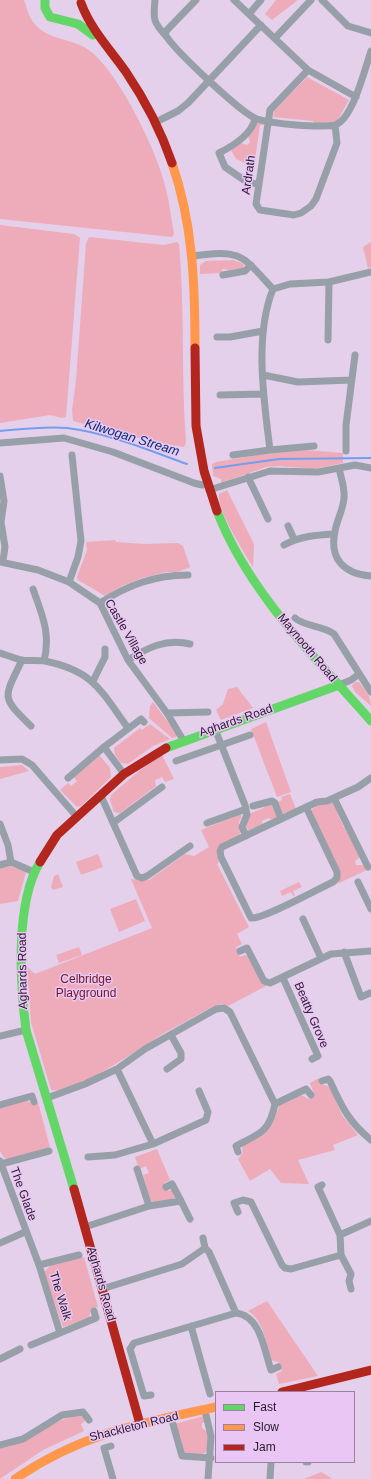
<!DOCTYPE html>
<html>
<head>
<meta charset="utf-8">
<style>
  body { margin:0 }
  #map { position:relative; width:371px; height:1479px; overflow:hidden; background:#e4d0ea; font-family:Arial,sans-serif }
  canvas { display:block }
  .legend { position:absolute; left:215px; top:1391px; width:140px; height:72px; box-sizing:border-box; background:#eac6f5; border:1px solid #9c81a4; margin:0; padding:5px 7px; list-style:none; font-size:12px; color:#26192a }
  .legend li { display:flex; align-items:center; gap:8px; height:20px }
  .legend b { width:20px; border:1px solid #9c81a4 }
</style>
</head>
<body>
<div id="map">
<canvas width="371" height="1479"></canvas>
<ul class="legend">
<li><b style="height:5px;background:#63d668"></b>Fast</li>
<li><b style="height:5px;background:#ff974d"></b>Slow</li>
<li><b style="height:5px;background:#b3261e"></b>Jam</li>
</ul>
</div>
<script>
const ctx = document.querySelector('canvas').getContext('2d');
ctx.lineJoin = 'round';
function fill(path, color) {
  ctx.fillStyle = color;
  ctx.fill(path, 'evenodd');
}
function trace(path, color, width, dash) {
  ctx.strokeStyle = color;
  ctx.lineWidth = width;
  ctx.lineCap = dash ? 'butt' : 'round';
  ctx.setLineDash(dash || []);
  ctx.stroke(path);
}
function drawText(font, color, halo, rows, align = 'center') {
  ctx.font = font + ' Arial,sans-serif';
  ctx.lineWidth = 3;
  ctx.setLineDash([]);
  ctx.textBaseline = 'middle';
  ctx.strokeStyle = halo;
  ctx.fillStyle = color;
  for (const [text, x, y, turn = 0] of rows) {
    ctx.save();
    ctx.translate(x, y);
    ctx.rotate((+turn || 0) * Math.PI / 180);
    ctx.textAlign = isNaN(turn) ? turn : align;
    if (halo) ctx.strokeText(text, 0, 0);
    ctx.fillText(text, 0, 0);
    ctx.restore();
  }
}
const green = new Path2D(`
  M0,0H24C27,6 27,12 30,17C45,44 73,35 94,54C122,80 157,151 166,189C170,204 171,219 174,234L172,237L0,219Z
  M276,0H298L272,20L265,14Z
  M307,77L349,100L337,121L315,124L313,121L273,117L274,111Z
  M257,122L263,123L264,125H260L253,173L251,166L236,159L231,150L241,143L247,145L250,142L248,136Z
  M0,225L74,234L80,238L66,417L62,418L50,415L0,423Z
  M89,237L164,245L177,242L179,244C185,310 181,376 186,442L184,447L154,442L73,421L72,410L76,380L86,243Z
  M371,242V267L368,268L363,247Z
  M233,260L244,264L243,268L229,270L222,269V273L200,274V265L206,261Z
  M306,450L343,453V463L313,469L278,466L266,467L221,483V479L213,476L212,464L216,462L264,454Z
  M227,490L254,544L253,567C244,552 217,511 219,494Z
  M115,540L116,542L144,544L178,543L183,546L190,567L178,572H166L142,578L122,586L105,596L78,580L77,577L87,550L86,542Z
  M355,682H359C365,690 371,696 371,706L355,692L352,686Z
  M237,687L253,708L221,720L216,710L223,704L228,689Z
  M153,702L176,733V737L172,738L149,718L150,706Z
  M266,722L291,792L277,797L251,729Z
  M150,724L170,739L153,746L128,764L121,763L115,755L114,748L140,728L142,730Z
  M162,755L174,779L165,782L162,777L155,780L156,786L120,813L114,812L110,800L111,795L139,771Z
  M98,756H100L110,768L111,777L81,806L77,807L60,790L68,783L71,786L77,781L74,778L75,774Z
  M22,765L29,771L0,779V767Z
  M290,794L296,809L283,814L278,802L282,800L281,797Z
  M330,803H333L343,826L347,829L360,857L355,861L356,865H364L367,870L337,884L339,881L311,810L319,804Z
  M264,805H272L277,818L273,820L268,818L262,821V825L248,830L245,824L249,814L264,808Z
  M240,814L242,816L239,822L240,835L218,849L217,855L219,862L217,864L249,927L237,934L242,944L236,947L240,957L245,955L248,957L268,985L228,1006L222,1004L212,1007C197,1015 183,1023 168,1031C146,1044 75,1095 51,1090L31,1022L27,967L35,974L152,928L131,879L149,880L185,854L194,856L209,847L201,830Z
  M98,854L103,867L81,875L76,862Z
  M10,866L26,872L18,901L0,904V868Z
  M58,874L63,887L53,890L51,887L54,876Z
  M299,882L302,887L293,891L295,895L293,896L291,892L282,896L280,891Z
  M136,899L145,921L119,932L110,909Z
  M79,947L82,955L59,963L56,955Z
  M319,1078L322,1085H326L330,1088L342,1115L358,1135L333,1145L335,1150L298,1160L309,1184L281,1183L270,1169L250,1181L238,1159L243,1153L242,1146C262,1134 272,1130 279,1106L301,1095L309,1099L315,1096L310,1083Z
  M26,1100L32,1104L38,1102L50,1147L9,1159L4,1158L0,1151V1107Z
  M157,1149L170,1180L164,1183L168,1191L173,1189L176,1198L156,1203L151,1201L143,1175L149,1173L146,1166L139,1169L135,1157Z
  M84,1257L98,1307L91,1309L89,1318L63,1327L44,1272L51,1265Z
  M267,1301L318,1376L279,1384L276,1374L282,1371L278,1362L271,1360C266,1343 264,1321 248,1311Z
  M84,1415L86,1420L81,1424L84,1431L43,1450L0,1479V1448C34,1445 48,1417 84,1415Z
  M204,1416L206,1422L202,1423V1428L209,1433L208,1448L205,1453C198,1455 189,1455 183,1452L180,1435H177L174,1424Z
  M321,1471L332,1479H304L321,1472L327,1476Z`);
const stream = new Path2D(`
  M0,431C22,429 45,426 67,428C108,433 148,450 187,464
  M215,468L279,459L371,458`);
const street = new Path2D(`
  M155,0C153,19 153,22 166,36
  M196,0L167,30L165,34C172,48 242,114 257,119C274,124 318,128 335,125
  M234,0L308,70L356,97
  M322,0L348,26L371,33
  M249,14L261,0
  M275,38L311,0
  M308,70L270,110L256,204L260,210L294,215L301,213L311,206L316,199L337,143L335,125C353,119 365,68 371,51
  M255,119C251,135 233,146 219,153L225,167L244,180L259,185
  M156,122L178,111L188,103L261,25
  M193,256C241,249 242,255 273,289
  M223,275L245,271L251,265
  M217,337H230L263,331
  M328,340L329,282
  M263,375L298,382L352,380
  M220,395L263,394
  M0,443L64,438L113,452L194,483L202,485L207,484
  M314,446L270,450C264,401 254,336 273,289L290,284L329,282L371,272
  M346,451V425L355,355
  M233,455L270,450
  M339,468C341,478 345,488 344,498C343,510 337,520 335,531C329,559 344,574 371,576
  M0,476L4,501L1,522L5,547L3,561
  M248,477L268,519
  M209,490L270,471L318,472L355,465L371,468
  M288,526L294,539
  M284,545C300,536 317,535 334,534
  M0,562L38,570L69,582L100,603L128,660L167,713L183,740
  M69,582L78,557L81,541L72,455
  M33,589C42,615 51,633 44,661
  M100,603C128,585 155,575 188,575
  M295,618C305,627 322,625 334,634L371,692
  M0,653C7,655 14,658 21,660C28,661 37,660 45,661C94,671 101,691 128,728
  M22,660C4,698 0,696 31,726
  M128,660C147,648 166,638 190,644
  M93,681L105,657V649
  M339,685L351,680L359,674
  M167,713L208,712
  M215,729L245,805L247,815L242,827L246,836
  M104,747L124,774
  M0,760L22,759L32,765L77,817
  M176,761L250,735
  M68,778L104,747L141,719L144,722
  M101,796L137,876L142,878L147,876L190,846
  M334,798L368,867
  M253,806L272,801L275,803L281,819
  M306,807L337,872V878L333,882C320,888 262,920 251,918L221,857L220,851L222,847L317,802L327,801L358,787L371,778
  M113,823L162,787
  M207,823L246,809
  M0,824L8,845L11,862L34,872
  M0,865L11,862
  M358,882L371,909
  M303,919L321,958
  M240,951L247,948L264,981L270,983L331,954L371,951
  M344,952L361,997L370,993
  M283,978L318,1056L312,1059
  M0,1036L26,1030
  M167,1069L181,1059V1053L171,1035
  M322,1081L328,1079L330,1081C342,1107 348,1121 371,1140
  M47,1098L85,1084L117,1069L145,1049L216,1009L224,1008L230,1012L275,1104C269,1133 260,1133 236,1146L238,1152
  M275,1104L306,1089L311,1095
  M0,1105L32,1096L34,1102
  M153,1144L206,1120L208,1112L199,1091
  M88,1157L115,1155L153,1144L117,1069
  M0,1161L39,1265L60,1333
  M1,1164L49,1151
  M137,1169L149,1206
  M322,1185L318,1187L340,1235L341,1255L351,1274L349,1281L351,1289
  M181,1201L190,1219
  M238,1212L234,1203L243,1200L251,1202L282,1265L285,1268L291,1269L341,1255
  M85,1227L149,1206L181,1201L172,1184L166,1187
  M340,1235L371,1221
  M203,1238L205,1248L209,1252L236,1313
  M0,1243L25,1232
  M39,1265L79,1255
  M102,1289L182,1264L205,1248
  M191,1326L210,1394
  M31,1345L96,1318L94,1311
  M0,1359L20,1349
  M151,1395L144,1396L130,1349L134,1343L236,1313C261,1316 264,1350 271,1370L278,1367
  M206,1415L211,1436L208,1479
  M173,1424L182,1456L211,1458
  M0,1445L23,1439L62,1415L83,1412L89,1420
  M111,1446L104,1448L113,1479
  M306,1462H308
  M270,1479L271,1462`);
const fast = new Path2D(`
  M45,0V8L50,17L78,24L93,35
  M217,511C248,592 315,657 371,721
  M166,748L339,685
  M40,862C15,903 20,984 26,1030L74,1189`);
const slow = new Path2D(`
  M172,163C193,224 195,284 195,348
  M15,1479C80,1434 141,1423 216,1407`);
const jam = new Path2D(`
  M81,3C91,30 110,49 126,72C145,100 161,131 172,163
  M195,348L196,426L204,471L217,511
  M40,862L57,835L124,774L166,748
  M74,1189L140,1424
  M282,1392L371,1370`);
const streetNames = [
  ["Ardrath",249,175,-82],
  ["Castle Village",126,632,60],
  ["Maynooth Road",307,648,50],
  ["Aghards Road",236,721,-19],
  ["Aghards Road",23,971,-91],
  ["Beatty Grove",311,1015,67],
  ["The Glade",23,1194,70],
  ["Aghards Road",101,1284,74],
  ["The Walk",60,1296,73],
  ["Shackleton Road",134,1427,-14]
];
const parkNames = [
  ["Celbridge",86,980],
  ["Playground",86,994]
];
const waterNames = [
  ["Kilwogan Stream",132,438,17]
];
fill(green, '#eeacba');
trace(stream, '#739eee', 2);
trace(street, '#97a0a9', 7);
trace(fast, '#63d668', 9);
trace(slow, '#ff974d', 9);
trace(jam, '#b3261e', 9);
drawText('12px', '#26192a', '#eac6f5', streetNames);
drawText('12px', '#6e1824', '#eac6f5', parkNames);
drawText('italic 13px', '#013170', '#eac6f5', waterNames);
</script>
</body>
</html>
